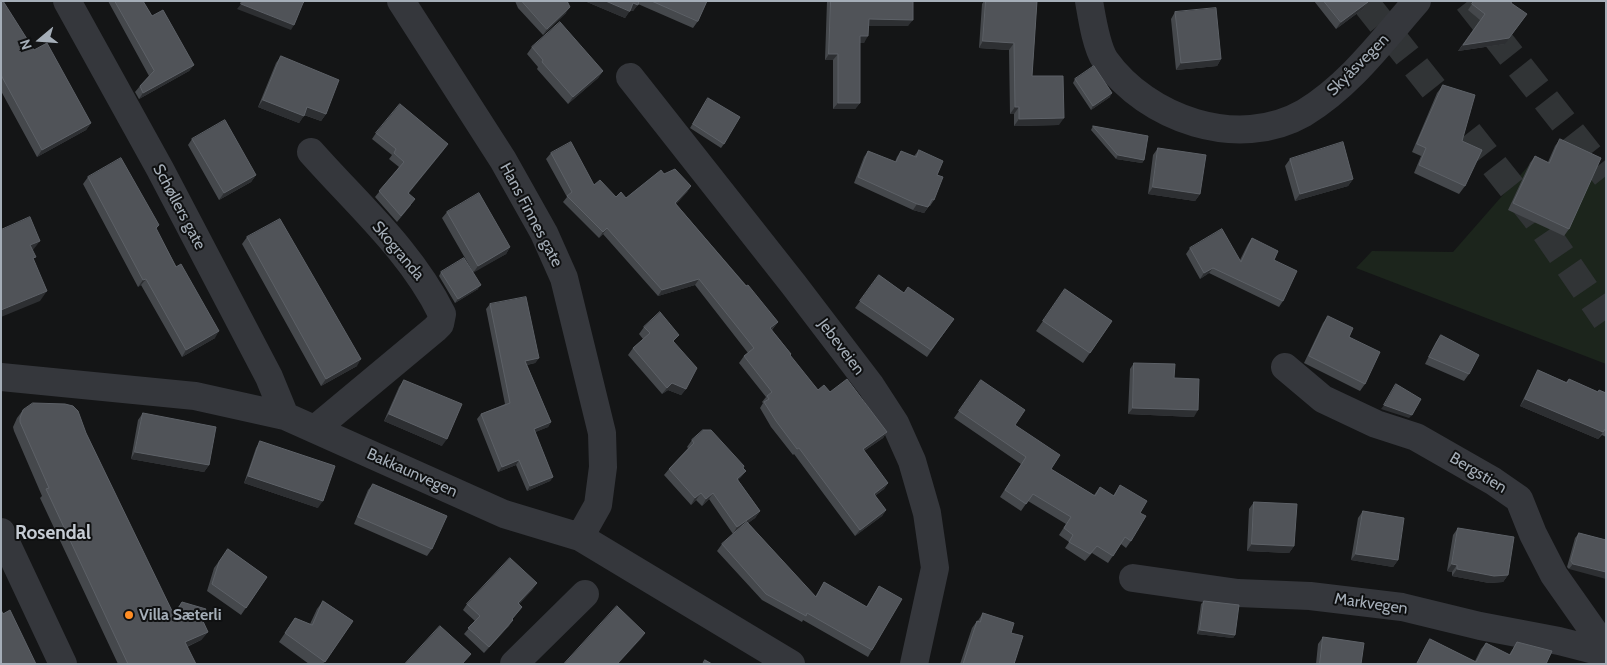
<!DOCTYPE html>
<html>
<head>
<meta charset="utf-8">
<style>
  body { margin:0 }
  #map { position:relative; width:1607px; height:665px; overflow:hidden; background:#141516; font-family:Cabin,sans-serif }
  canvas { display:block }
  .frame { position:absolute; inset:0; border:2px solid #a5aeb8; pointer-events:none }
  .north { position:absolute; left:15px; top:15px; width:50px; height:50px; -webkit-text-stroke:4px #0f1011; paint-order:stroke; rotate:252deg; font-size:14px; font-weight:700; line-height:20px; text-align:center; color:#a5aeb8 }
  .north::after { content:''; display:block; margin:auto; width:18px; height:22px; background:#a5aeb8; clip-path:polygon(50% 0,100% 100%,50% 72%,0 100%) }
</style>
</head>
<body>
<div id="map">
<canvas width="1607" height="665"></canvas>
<div class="frame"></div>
<div class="north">N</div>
</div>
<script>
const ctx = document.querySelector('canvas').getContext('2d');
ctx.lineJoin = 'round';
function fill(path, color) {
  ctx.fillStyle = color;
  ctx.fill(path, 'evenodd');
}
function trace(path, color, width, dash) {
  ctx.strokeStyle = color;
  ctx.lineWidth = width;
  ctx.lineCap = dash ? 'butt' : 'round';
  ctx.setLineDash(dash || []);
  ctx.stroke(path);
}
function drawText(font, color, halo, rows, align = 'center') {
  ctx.font = font + ' Cabin,sans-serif';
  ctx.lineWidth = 4;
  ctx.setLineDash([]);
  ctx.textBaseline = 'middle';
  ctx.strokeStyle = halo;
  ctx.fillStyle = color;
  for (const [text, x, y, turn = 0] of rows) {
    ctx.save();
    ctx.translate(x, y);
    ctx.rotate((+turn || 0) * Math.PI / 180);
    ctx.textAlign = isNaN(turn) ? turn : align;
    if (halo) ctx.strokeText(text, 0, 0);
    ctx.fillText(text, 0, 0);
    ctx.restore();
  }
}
const green = new Path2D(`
  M1530,164L1606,167V364L1356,268L1372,251L1453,252Z`);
const highwayTunnel = new Path2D(`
  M1364,1L1536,218L1606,320
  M1468,1L1606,176`);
const minor = new Path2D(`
  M67,1L160,169L269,377L285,416
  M401,1L503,160L544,233L564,278L602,433L603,467L598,505L580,537
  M1089,1C1092,18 1096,46 1105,60C1147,119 1238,151 1304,113C1350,85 1382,41 1417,1
  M630,77L794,285L871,386L895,423L912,461L927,513L935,568L914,664
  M311,152C357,204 411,251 442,314L440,324L435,329L315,429
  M1285,367L1323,399L1376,424L1416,437L1493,481L1519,499L1533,534L1554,575L1606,649
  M1,377L195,396L285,416L504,514L580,537L791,664
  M1,532L63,664
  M1133,578L1238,593L1310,596L1402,607L1480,626L1559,641L1606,653
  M514,664L585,594`);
const wall = new Path2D(`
  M1,1L34,50L91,123L86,130L37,157L1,91Z
  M108,1H143L152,16L194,65L189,71L139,99L135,92L140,86L149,76Z
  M515,1H567L566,13L543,35L518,8Z
  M588,1H707L698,21L693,28L638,4L633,11L630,10L625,18L587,2Z
  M827,1H913L908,26H868L864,43H860V103L855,109H833V60H825Z
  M984,1H1037L1032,76L1059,125L1014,126V114H1010L1009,50L979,48L982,4Z
  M1314,1H1367L1368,2L1363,9L1336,29Z
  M1474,1L1511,3L1505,44L1458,51L1480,20L1468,10Z
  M1175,12L1221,59L1217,66L1176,70L1171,19Z
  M532,47L603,71L598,78L568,104L537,69L538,67L527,54Z
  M281,56L326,114L321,121L304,115L299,123L258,107L276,63Z
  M1075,79L1110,97L1091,110L1073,83Z
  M1443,85L1465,186L1459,194L1414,173L1421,156L1412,152L1437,93Z
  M705,102L724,144L721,148L690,128Z
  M1093,126L1144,160L1142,163L1116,159L1091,130Z
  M376,133L448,144L409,193L411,205L397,222L375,197L399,167L389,159L392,155L372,139Z
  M192,139L256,175L251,182L219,200L188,145Z
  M1560,139L1569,229L1564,236L1508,210L1530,163L1535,156L1548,162L1555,146Z
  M1158,148L1200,194L1195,201L1148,194L1153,155Z
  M919,150L937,175L934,200L930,206H929L924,213L913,210L854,183L864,157L868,151L895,162L897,157L901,151L914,156Z
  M551,153L594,185L616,197L626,198L664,174L691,186L687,192L676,204L778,322L772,330L791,354L790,356L818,390L830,392L887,432L883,438L864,451L888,483L884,489L875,496L886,510L882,516L855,536L794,454L793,455L771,427L760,408L763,403L762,402L766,397L739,363L744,356L748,353L695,285L658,296L603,234L599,238L563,202L567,197L546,159Z
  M1290,159L1353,179L1348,186L1295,201L1285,166Z
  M88,177L159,225L156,229L215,338L182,357L141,285L138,287L83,184Z
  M447,212L510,247L506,254L473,272L478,289L455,303L439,276L441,272H473L442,218Z
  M247,237L357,366L321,386L242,244Z
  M1252,238L1274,260L1283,301L1279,307L1209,273L1200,279L1186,254L1190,248L1240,260L1248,244Z
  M879,275L904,293L954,319L927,357L855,308Z
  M1065,289L1112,321L1083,363L1036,331Z
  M490,304L539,358L535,363L527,365L551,422L548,427L535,432L553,477L550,481L527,491L516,465L498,472L477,419L481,414L505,404L486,309Z
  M1328,316L1349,337L1365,384L1360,391L1304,363L1323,323Z
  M644,327L674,342L686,389L681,395L668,390L662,394L628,355L633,348L643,339L639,334Z
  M1441,335L1469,374L1464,381L1425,364L1436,342Z
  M1134,363L1174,378L1194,417L1128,414L1130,369Z
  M1538,370L1566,382L1569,379L1598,392L1599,390L1606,393V437L1602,435L1598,439L1520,406L1534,377Z
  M404,380L442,446L384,421L399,387Z
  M981,380L1015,425L1051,469L1094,495L1100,487L1113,496L1120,485L1140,513L1131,541L1126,548L1121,544L1108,563L1092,553L1085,561L1065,548L1069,542L1059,535L1066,524L1028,501L1021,511L1000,497L1021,464L954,418Z
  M23,410L86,433L173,614L182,602L201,617L208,632L201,640L187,647L196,664H118L40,498L42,496L14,431L13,427L17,418Z
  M143,413L209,465L204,472L131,459L138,420Z
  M692,440L743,468L746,471L738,480L760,511L755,518L748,523L815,597L824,582L866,607L879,586L872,650L868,657L803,620L802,622L762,600L717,551L722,544L737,530L733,534L709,499L702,506L696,500L691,505L664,475L669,469L688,448L687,447Z
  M260,441L318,508L244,483L256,448Z
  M373,484L432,549L427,556L354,524L368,490Z
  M1254,502L1294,546L1289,553L1247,551L1249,509Z
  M1363,511L1398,560L1393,567L1351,560L1358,518Z
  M1458,528L1508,575L1503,582L1489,583L1452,576V572L1447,571L1453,535Z
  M1579,533L1606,540L1569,569L1567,567L1575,538Z
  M228,549L267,577L241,615L207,591L214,568Z
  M533,589L519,604L522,607L512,619L509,626L484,653L464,634L475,621L463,610L467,604Z
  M323,601L353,621L323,664H309L279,642L295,618L310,624L317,609Z
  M1204,601L1235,635L1233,638L1197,634L1201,604Z
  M983,613L1011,633L1014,664H960L972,628L977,621V622Z
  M1323,637L1361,664H1316L1318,644Z
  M1430,639L1475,661L1481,649L1486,643L1509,655L1517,642L1546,664H1416L1426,645Z`);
const shadedWall = new Path2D(`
  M588,1H606L630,11L625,18L587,2Z
  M1368,2L1363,9L1336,29L1341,22Z
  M633,3L638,5L633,11L628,9Z
  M241,4L294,25L291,30L237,9Z
  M570,7L566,13L543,35L547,29Z
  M1527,14L1505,44L1458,51L1463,45Z
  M869,19L913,20L908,26H864Z
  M860,36H868L864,43H855Z
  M983,41L1014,43L1009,50L979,48Z
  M829,54H838L833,60H825Z
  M1221,59L1217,66L1176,70L1181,63Z
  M194,65L189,71L139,99L143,93Z
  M603,71L598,78L568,104L573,97Z
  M1112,93L1110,97L1091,110L1093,106Z
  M263,100L304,116L299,123L258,107Z
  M838,103H860L855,109H833Z
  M307,107L326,114L321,121L302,114Z
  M1015,107H1019L1014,114H1010Z
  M1064,118L1059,125L1014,126L1019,119Z
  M91,123L86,130L37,157L42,150Z
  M448,144L444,150L404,199L408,193Z
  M1118,155L1144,160L1142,163L1116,159Z
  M256,175L251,182L219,200L224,193Z
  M1353,179L1348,186L1295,201L1300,194Z
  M691,186L687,192L671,210L675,203Z
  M1153,187L1200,194L1195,201L1148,194Z
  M917,204L928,207L924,213L913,210Z
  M607,228L603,234L599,238L603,232Z
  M40,241L33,250L23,255L30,245Z
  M510,247L506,254L473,273L478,266Z
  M1213,268L1209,273L1200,279L1204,273Z
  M146,279L141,285L138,287L143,280Z
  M699,279L695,285L658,296L662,290Z
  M481,285L478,289L455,303L458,299Z
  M47,291L40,301L1,317V310Z
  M778,322L773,328L766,334L770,328Z
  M219,331L215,338L182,357L186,350Z
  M539,358L535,363L522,366L525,361Z
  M361,359L357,366L321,386L326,379Z
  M672,383L686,389L681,395L668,390L662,394L667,388Z
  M1525,399L1603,432L1598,439L1520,406Z
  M1384,405L1412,415L1409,418L1381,409Z
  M1133,408L1198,410L1194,417L1128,414Z
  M389,414L447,439L442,446L384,421Z
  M551,422L548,427L531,434L534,429Z
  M887,432L883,438L858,455L863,449Z
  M135,452L209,465L204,472L131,459Z
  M519,460L516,465L498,472L502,467Z
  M746,471L741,477L733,485L737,479Z
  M248,476L323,501L318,508L244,483Z
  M553,477L550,481L527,491L530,486Z
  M888,483L884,489L869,500L874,494Z
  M701,493L696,500L691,505L695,498Z
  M713,493L709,499L702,506L706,499Z
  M886,510L882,516L855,536L860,530Z
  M760,511L755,518L733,534L737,527Z
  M1252,544L1294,546L1289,553L1247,551Z
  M1356,554L1398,560L1393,567L1351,560Z
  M1452,564L1457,565L1452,572L1447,571Z
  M1573,564L1606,572V579L1569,569Z
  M1457,569L1508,575L1503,582L1489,583L1452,576Z
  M537,583L533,589L514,610L518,603Z
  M513,620L509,626L484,653L489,647Z
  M1200,630L1235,635L1233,638L1197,634Z
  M208,632L201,640L179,650L185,642Z
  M645,633L641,639L618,664H617Z`);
const building = new Path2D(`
  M1,1H3L34,50L47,43L91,123L42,150L1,75Z
  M115,1H143L152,16L163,10L194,65L143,93L140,86L154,71Z
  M242,1H305L303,3L294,25L241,4Z
  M522,1H567L570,7L547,29Z
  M606,1H639L638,5L633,3L630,11Z
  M652,1H707L698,21Z
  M831,1H913V20L869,19L868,36H860V103H838V54H829Z
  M986,1H1037L1032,76H1063L1064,118L1019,119V107H1015L1014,43L983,41Z
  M1324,1H1367L1368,2L1341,22Z
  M1474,1H1512L1511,3L1527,14L1509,38L1463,45L1485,14L1472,4Z
  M1216,8L1221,59L1181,63L1175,12Z
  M560,22L603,71L573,97L542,62L543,60L532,47Z
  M281,56L339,80L326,114L307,107L304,116L263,100Z
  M1094,66L1112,93L1093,106L1075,79Z
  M1443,85L1475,95L1462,141L1482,150L1465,186L1419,165L1426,148L1417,144Z
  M708,98L740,117L724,144L693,124Z
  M400,104L448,144L408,193L415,199L401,216L379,191L404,162L394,153L396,149L376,133Z
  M225,120L256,175L224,193L192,139Z
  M1093,126L1148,136L1144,160L1118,155Z
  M1560,139L1601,158L1569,229L1513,203L1535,156L1549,163Z
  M571,142L594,185L600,180L616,197L621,192L626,198L661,170L664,174L675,169L691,186L675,203L746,286L748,285L778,322L770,328L791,354L790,355L818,390L824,385L830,392L847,379L887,432L863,449L888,483L874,494L886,510L860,530L799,448L797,449L776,421L764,402L769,399L767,396L772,392L744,356L754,348L699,279L662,290L607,228L603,232L567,196L572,192L551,153Z
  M1343,142L1353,179L1300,194L1290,159Z
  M1158,148L1206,155L1200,194L1153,187Z
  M919,150L943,161L937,175L943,177L934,200L932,199L928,207L917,204L858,177L868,151L896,162L901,151L916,157Z
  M121,158L159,225L156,228L176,267L181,264L219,331L186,350L146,279L143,280L88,177Z
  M479,193L510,247L478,266L447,212Z
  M30,217L40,241L30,245L36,257L33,258L47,291L1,310V230Z
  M280,219L361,359L326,379L247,237Z
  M1222,229L1241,262L1252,238L1278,251L1274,260L1297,271L1283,301L1213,268L1204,273L1190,248Z
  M464,258L481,285L458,299L441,272Z
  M879,275L904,293L908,287L954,319L931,350L860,301Z
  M1065,289L1112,321L1090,353L1043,321Z
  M526,297L539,358L525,361L551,422L534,429L553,477L530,486L519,460L502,467L481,414L510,403L490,304Z
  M660,312L679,335L673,341L697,368L686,389L672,383L667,388L633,348L650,333L644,327Z
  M1328,316L1353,328L1349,337L1380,352L1365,384L1309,356Z
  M1441,335L1479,355L1469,374L1429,357Z
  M1134,363L1175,364L1174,378L1199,379L1198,410L1133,408Z
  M1538,370L1567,383L1569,379L1598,392L1599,390L1606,393V428L1603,432L1525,399Z
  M404,380L462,404L447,439L389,414Z
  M981,380L1025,410L1015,425L1060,455L1051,469L1095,496L1100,487L1114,496L1120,485L1147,501L1140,513L1146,516L1131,541L1125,537L1113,556L1097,546L1090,554L1069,542L1073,535L1064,528L1071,517L1033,494L1026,504L1005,490L1026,457L959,411Z
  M1396,384L1421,399L1412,415L1384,405Z
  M33,403L65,404L73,406L78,411L86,433L174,615L182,602L206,609L201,617L208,632L185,642L196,664H128L46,489L49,488L20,422V418L23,410Z
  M143,413L216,427L209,465L135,452Z
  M703,430H711L744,466L743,468L746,471L737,479L760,511L737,527L713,493L706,499L701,493L695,498L669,469L694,443L692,440Z
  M260,441L335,466L323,501L248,476Z
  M373,484L447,516L432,549L358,517Z
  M1254,502L1297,504L1294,546L1252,544Z
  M1363,511L1404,518L1398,560L1356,554Z
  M747,522L816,597L824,582L867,607L879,586L902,599L872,650L807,613L806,616L766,594L722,544Z
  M1458,528L1514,537L1508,575L1494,576L1457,569V565L1452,564Z
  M1579,533L1606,540V572L1573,564L1571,561Z
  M228,549L267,577L246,608L212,584L219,562Z
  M510,558L537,583L518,603L522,607L512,619L513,620L489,647L468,628L480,616L467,604Z
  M323,601L353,621L325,662L285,633L295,618L312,625Z
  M1204,601L1239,605L1235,635L1200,630Z
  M617,606L645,633L617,664H564Z
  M1,610L3,614L10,610L36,664H1Z
  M983,613L1014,623L1011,633L1023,636L1014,664H963L977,621L980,622Z
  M440,626L471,654L462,664H405Z
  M1323,637L1364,643L1361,664H1320Z
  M1430,639L1476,662L1486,643L1510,655L1517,642L1552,651L1546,664H1417Z
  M705,660L712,664H703Z`);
const markers = [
  [129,615,5,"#ff8d24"]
];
const streetNames = [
  ["Skyåsvegen",1358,65,-45],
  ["Schøllers gate",179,207,62],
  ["Hans Finnes gate",531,215,62],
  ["Skogranda",398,251,50],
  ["Jebeveien",841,347,53],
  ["Bakkaunvegen",412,473,24],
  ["Bergstien",1478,473,31],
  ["Markvegen",1371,604,8]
];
const poiNames = [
  ["Villa Sæterli",139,615]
];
const quarterNames = [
  ["Rosendal",53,533]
];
fill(green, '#1c251c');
trace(highwayTunnel, '#313436', 28, [28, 14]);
trace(minor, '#35373c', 28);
fill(wall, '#45484c');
fill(shadedWall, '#2d2f32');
fill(building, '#505358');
trace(building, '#5d6167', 1);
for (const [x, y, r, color] of markers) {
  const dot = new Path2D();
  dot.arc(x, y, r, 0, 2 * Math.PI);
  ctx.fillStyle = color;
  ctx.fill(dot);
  trace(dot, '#0f1011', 2);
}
drawText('16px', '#a5aeb8', '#0f1011', streetNames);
drawText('bold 16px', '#a5aeb8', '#0f1011', poiNames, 'left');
drawText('bold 19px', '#c6ccd4', '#0f1011', quarterNames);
</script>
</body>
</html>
